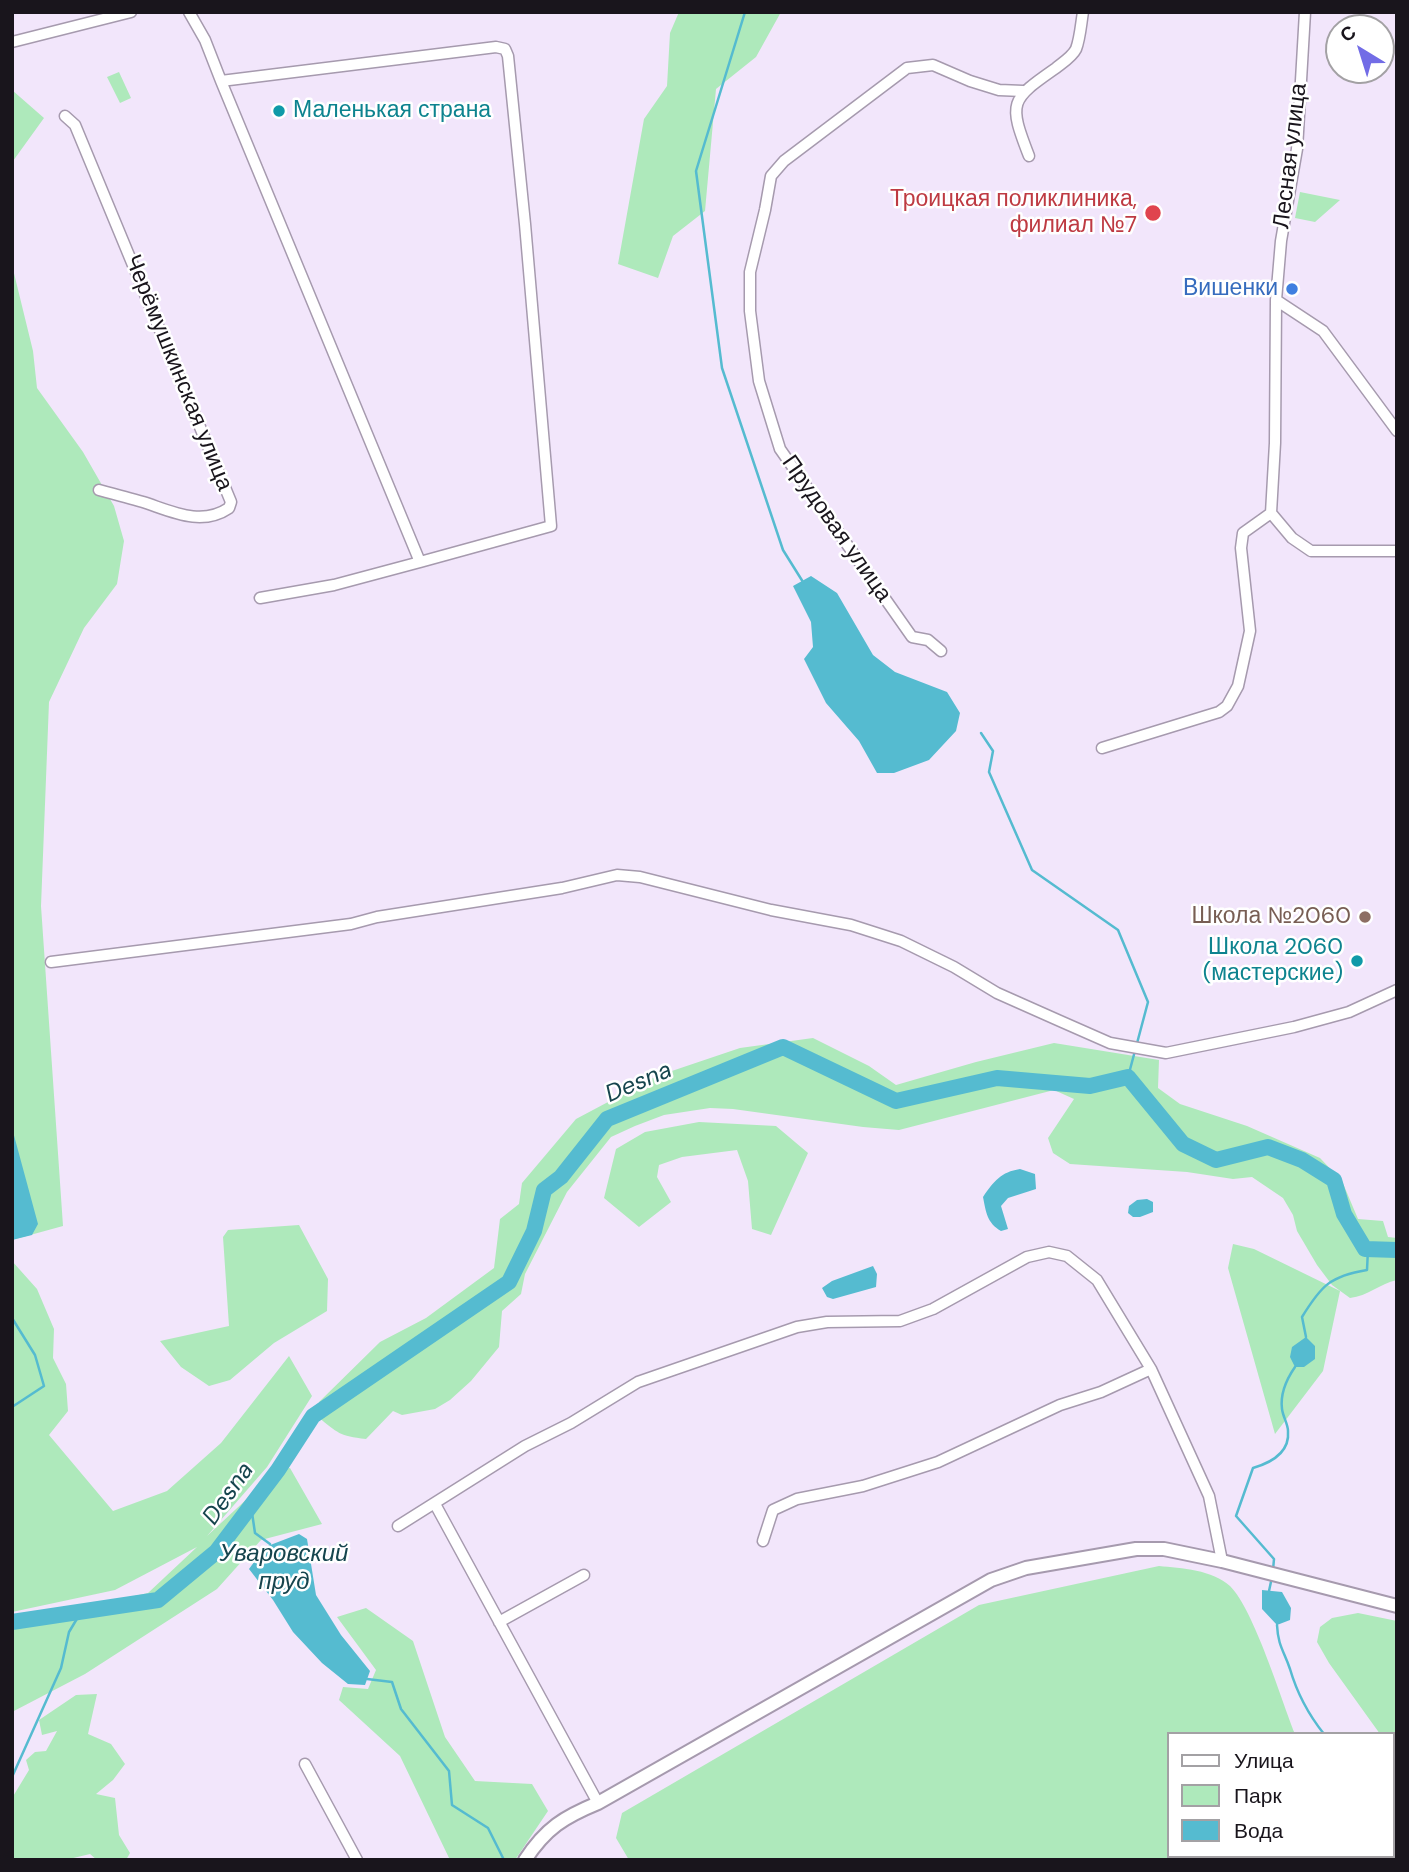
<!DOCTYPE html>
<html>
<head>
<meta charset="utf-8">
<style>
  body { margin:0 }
  #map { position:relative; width:1409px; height:1872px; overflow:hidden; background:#f2e6fb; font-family:"DM Sans",sans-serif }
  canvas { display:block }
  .frame { position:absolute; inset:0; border:14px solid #19151c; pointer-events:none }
  .legend { position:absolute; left:1167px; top:1732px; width:228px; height:126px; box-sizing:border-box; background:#fff; border:2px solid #a3a1a4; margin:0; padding:9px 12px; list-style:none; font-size:21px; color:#19151c }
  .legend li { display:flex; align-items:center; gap:14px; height:35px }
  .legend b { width:35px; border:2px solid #a3a1a4 }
  .north { position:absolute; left:1325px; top:14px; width:70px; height:70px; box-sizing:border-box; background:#fff; border:2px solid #a3a1a4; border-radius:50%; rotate:322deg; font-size:19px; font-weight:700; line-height:28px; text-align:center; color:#19151c }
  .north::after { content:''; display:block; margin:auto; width:24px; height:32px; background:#726ce6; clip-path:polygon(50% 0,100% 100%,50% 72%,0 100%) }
</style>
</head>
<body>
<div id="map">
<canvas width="1409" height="1872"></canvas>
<div class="frame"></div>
<ul class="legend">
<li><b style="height:9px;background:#fff"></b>Улица</li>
<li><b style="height:19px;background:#aee9bb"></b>Парк</li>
<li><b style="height:19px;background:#55bbd0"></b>Вода</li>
</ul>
<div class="north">С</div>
</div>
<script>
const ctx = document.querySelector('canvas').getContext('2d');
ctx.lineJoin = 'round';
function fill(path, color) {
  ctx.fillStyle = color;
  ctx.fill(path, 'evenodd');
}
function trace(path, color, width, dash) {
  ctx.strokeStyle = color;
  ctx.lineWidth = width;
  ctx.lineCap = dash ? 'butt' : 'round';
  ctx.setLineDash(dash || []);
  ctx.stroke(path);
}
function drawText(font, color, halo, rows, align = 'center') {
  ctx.font = font + ' "DM Sans",sans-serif';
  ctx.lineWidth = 5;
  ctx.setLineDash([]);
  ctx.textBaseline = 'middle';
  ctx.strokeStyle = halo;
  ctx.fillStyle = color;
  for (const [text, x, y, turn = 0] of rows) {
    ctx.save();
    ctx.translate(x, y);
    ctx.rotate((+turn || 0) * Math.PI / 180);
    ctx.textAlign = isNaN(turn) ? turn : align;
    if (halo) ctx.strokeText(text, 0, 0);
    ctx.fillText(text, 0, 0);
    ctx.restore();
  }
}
const green = new Path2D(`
  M679,12H781L756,57L716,89L705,211L673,236L658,278L618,264L644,119L667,86L670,33Z
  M119,72L131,98L120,103L107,77Z
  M12,90L44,118L13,161L12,172Z
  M1300,192L1340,200L1315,222L1295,218Z
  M12,265L33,351L37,388L83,452L114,506L124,541L117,584L84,628L49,702L41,906L63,1226L12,1240Z
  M813,1038L869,1066L896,1085L976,1062L1054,1043L1159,1060L1158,1088L1180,1104L1247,1126L1320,1158L1342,1181L1358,1219L1383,1221L1388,1237L1397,1238V1280C1379,1284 1368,1296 1350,1298L1332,1285L1317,1265L1297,1231L1293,1215L1283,1198L1252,1177L1233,1179L1187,1172L1070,1164L1053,1153L1048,1138L1074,1099L1054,1090L899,1130L863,1127L733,1109L710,1108L664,1115L635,1126L611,1137L567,1192L525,1274L521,1294L502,1311L499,1347L471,1381L450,1400L435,1409L402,1415L393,1411L366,1439C339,1436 338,1433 318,1417L319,1402L380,1342L426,1318L494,1268L500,1219L519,1204L522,1183L576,1119L657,1076L740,1048Z
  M699,1122L776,1126L808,1153L771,1235L752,1229L748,1181L737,1150L682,1157L659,1165L657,1177L671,1202L639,1227L604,1198L616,1149L645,1132Z
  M299,1225L328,1279L327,1311L274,1343L230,1380L209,1386L181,1367L160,1341L229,1326L223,1237L228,1230Z
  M1233,1244L1254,1249L1340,1291L1323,1371L1275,1434L1228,1268Z
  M12,1261L37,1289L54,1329L53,1358L66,1384L68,1411L49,1435L113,1511L167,1491L221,1443L289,1356L312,1396L267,1467L207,1536L278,1470L290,1468L322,1524L261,1540L217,1589L85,1674L12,1712V1623L148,1593L197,1547L115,1590L12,1612Z
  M1159,1566C1181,1568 1213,1570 1230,1586C1254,1610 1281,1699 1295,1734H1169V1856H1393V1852L1397,1860H629L616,1838L622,1813L979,1605Z
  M366,1608L413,1641L445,1737L475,1781L532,1784L548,1811L515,1860H450L400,1756L339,1700L343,1687L368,1689L376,1670L337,1617Z
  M1358,1613L1397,1621V1758L1393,1753V1734H1380L1329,1663L1317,1642L1320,1627L1332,1618Z
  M97,1694L88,1734L111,1744L125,1764L113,1780L96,1794L115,1798L119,1835L130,1853L126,1860H97L90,1854L65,1860H12V1798L29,1770L26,1760L35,1752L46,1751L57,1731L42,1735L39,1720L76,1695Z`);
const water = new Path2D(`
  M811,576L837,593L873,655L895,672L947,692L960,713L956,731L929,760L894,773H877L859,741L826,703L804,659L813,647L811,622L793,586Z
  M12,1128L38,1224L32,1235L12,1240Z
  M1020,1169L1035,1174L1036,1189L1008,1198L1001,1206L1008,1229L1001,1231C987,1223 986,1212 983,1197C994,1181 1001,1172 1020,1169Z
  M1147,1199L1153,1202V1212L1140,1217H1133L1128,1213L1129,1206L1137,1200Z
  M873,1266L877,1274L876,1287L833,1299L827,1297L822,1288L832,1281Z
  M1306,1337L1315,1346V1359L1304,1367H1295L1290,1357L1292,1347Z
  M299,1534L307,1539L316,1595L341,1635L370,1671L365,1685L348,1684L322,1663L293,1632L273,1600L249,1569L265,1547Z
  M1262,1590L1282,1592L1291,1608L1290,1620L1277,1625L1262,1609Z`);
const stream = new Path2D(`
  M745,12L696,171L722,368L783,550L803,582
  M981,733L993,751L989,772L1032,870L1118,930L1148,1002L1128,1077
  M12,1318L35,1355L44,1386L12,1407
  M1306,1337L1302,1317C1321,1286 1330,1276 1367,1270L1368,1249
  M251,1506L255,1533L270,1544
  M1273,1570L1274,1559L1236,1516L1253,1468C1270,1463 1290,1453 1288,1431C1288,1424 1283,1417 1282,1409C1280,1394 1286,1380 1295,1367
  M1269,1591L1272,1577
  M1277,1625C1278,1646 1284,1651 1290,1669C1297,1693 1308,1714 1324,1734
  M367,1679L392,1682L401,1709L449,1771L452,1805L488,1828L504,1860
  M12,1777L61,1668L69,1632L81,1612
  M1393,1814L1397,1819`);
const river = new Path2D(`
  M12,1622L158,1600L216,1552L278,1470L313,1416L509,1282L534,1231L544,1190L561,1177L607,1119L783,1047L896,1101L997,1078L1090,1086L1128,1077L1183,1144L1216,1160L1268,1147L1302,1160L1334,1180L1344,1214L1365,1249L1397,1250`);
const minor = new Path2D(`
  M189,12L205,40L221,81L420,562L551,526L525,224L508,56L505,49L496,47L221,81
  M1305,12L1297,149L1281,241L1276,300L1323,331L1397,431
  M12,42L131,12
  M65,116L75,125L231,502L229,508C201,527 171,511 143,502C129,498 114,494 99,490
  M1029,156C1008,102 1010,100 1056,68C1062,63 1072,57 1076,49C1080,39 1081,24 1083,12
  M1271,513L1275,443L1276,300
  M260,598L334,585L420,562
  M941,651L928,640L912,637L780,449L759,381L750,311V272L765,210L771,176L784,161L907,68L933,65L970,81L999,90L1023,91
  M1102,748L1219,712L1227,706L1238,686L1250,631L1241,548L1243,533L1271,513L1292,538L1311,551H1397
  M51,962L351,924L377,917L562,888L617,875L640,877L771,910L851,925L901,941L954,967L997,993L1060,1021L1110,1043L1166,1053L1294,1027L1349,1012L1397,990
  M435,1504L598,1803
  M398,1526L525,1446L571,1423L638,1382L797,1327L827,1322L900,1321L933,1309L1027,1257L1049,1252L1067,1256L1097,1280L1151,1369L1209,1496L1222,1561
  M763,1541L773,1510L797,1499L863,1486L938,1462L1060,1405L1101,1392L1151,1369
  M499,1622L584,1575
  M305,1764L357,1860`);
const tertiary = new Path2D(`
  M525,1860C546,1828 564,1817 598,1803L991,1580L1026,1568L1136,1549H1164L1222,1561L1397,1606`);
const markers = [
  [279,111,7,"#0f9aa8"],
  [1153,213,9,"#e0444e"],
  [1292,289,7,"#3f7fe0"],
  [1365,917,7,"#8d6e63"],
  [1357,961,7,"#0f9aa8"]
];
const cultureNames = [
  ["Маленькая страна",293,111],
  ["Школа 2060",1343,948,"right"],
  ["(мастерские)",1343,974,"right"]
];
const streetNames = [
  ["Лесная улица",1291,156,-83],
  ["Черёмушкинская улица",178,373,68],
  ["Прудовая улица",836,529,55]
];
const healthNames = [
  ["Троицкая поликлиника,",1137,200],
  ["филиал №7",1137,226]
];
const shopNames = [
  ["Вишенки",1278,289]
];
const educationNames = [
  ["Школа №2060",1351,917]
];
const waterNames = [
  ["Desna",639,1083,-23],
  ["Desna",229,1494,-55],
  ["Уваровский",284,1555],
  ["пруд",284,1583]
];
fill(green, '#aee9bb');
fill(water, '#55bbd0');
trace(stream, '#55bbd0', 2.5);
trace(river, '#55bbd0', 16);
trace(minor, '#a69aae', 13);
trace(tertiary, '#a69aae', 16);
trace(minor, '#fff', 10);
trace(tertiary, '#fff', 12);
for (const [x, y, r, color] of markers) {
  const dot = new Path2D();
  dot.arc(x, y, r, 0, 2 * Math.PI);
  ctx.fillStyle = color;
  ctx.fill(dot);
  trace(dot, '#fff', 2.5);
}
drawText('23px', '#0d838f', '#fff', cultureNames, 'left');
drawText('23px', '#19151c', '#fff', streetNames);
drawText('23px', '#be3a42', '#fff', healthNames, 'right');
drawText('23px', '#366cbe', '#fff', shopNames, 'right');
drawText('23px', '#785e54', '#fff', educationNames, 'right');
drawText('italic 24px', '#16454e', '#fff', waterNames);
</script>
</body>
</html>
